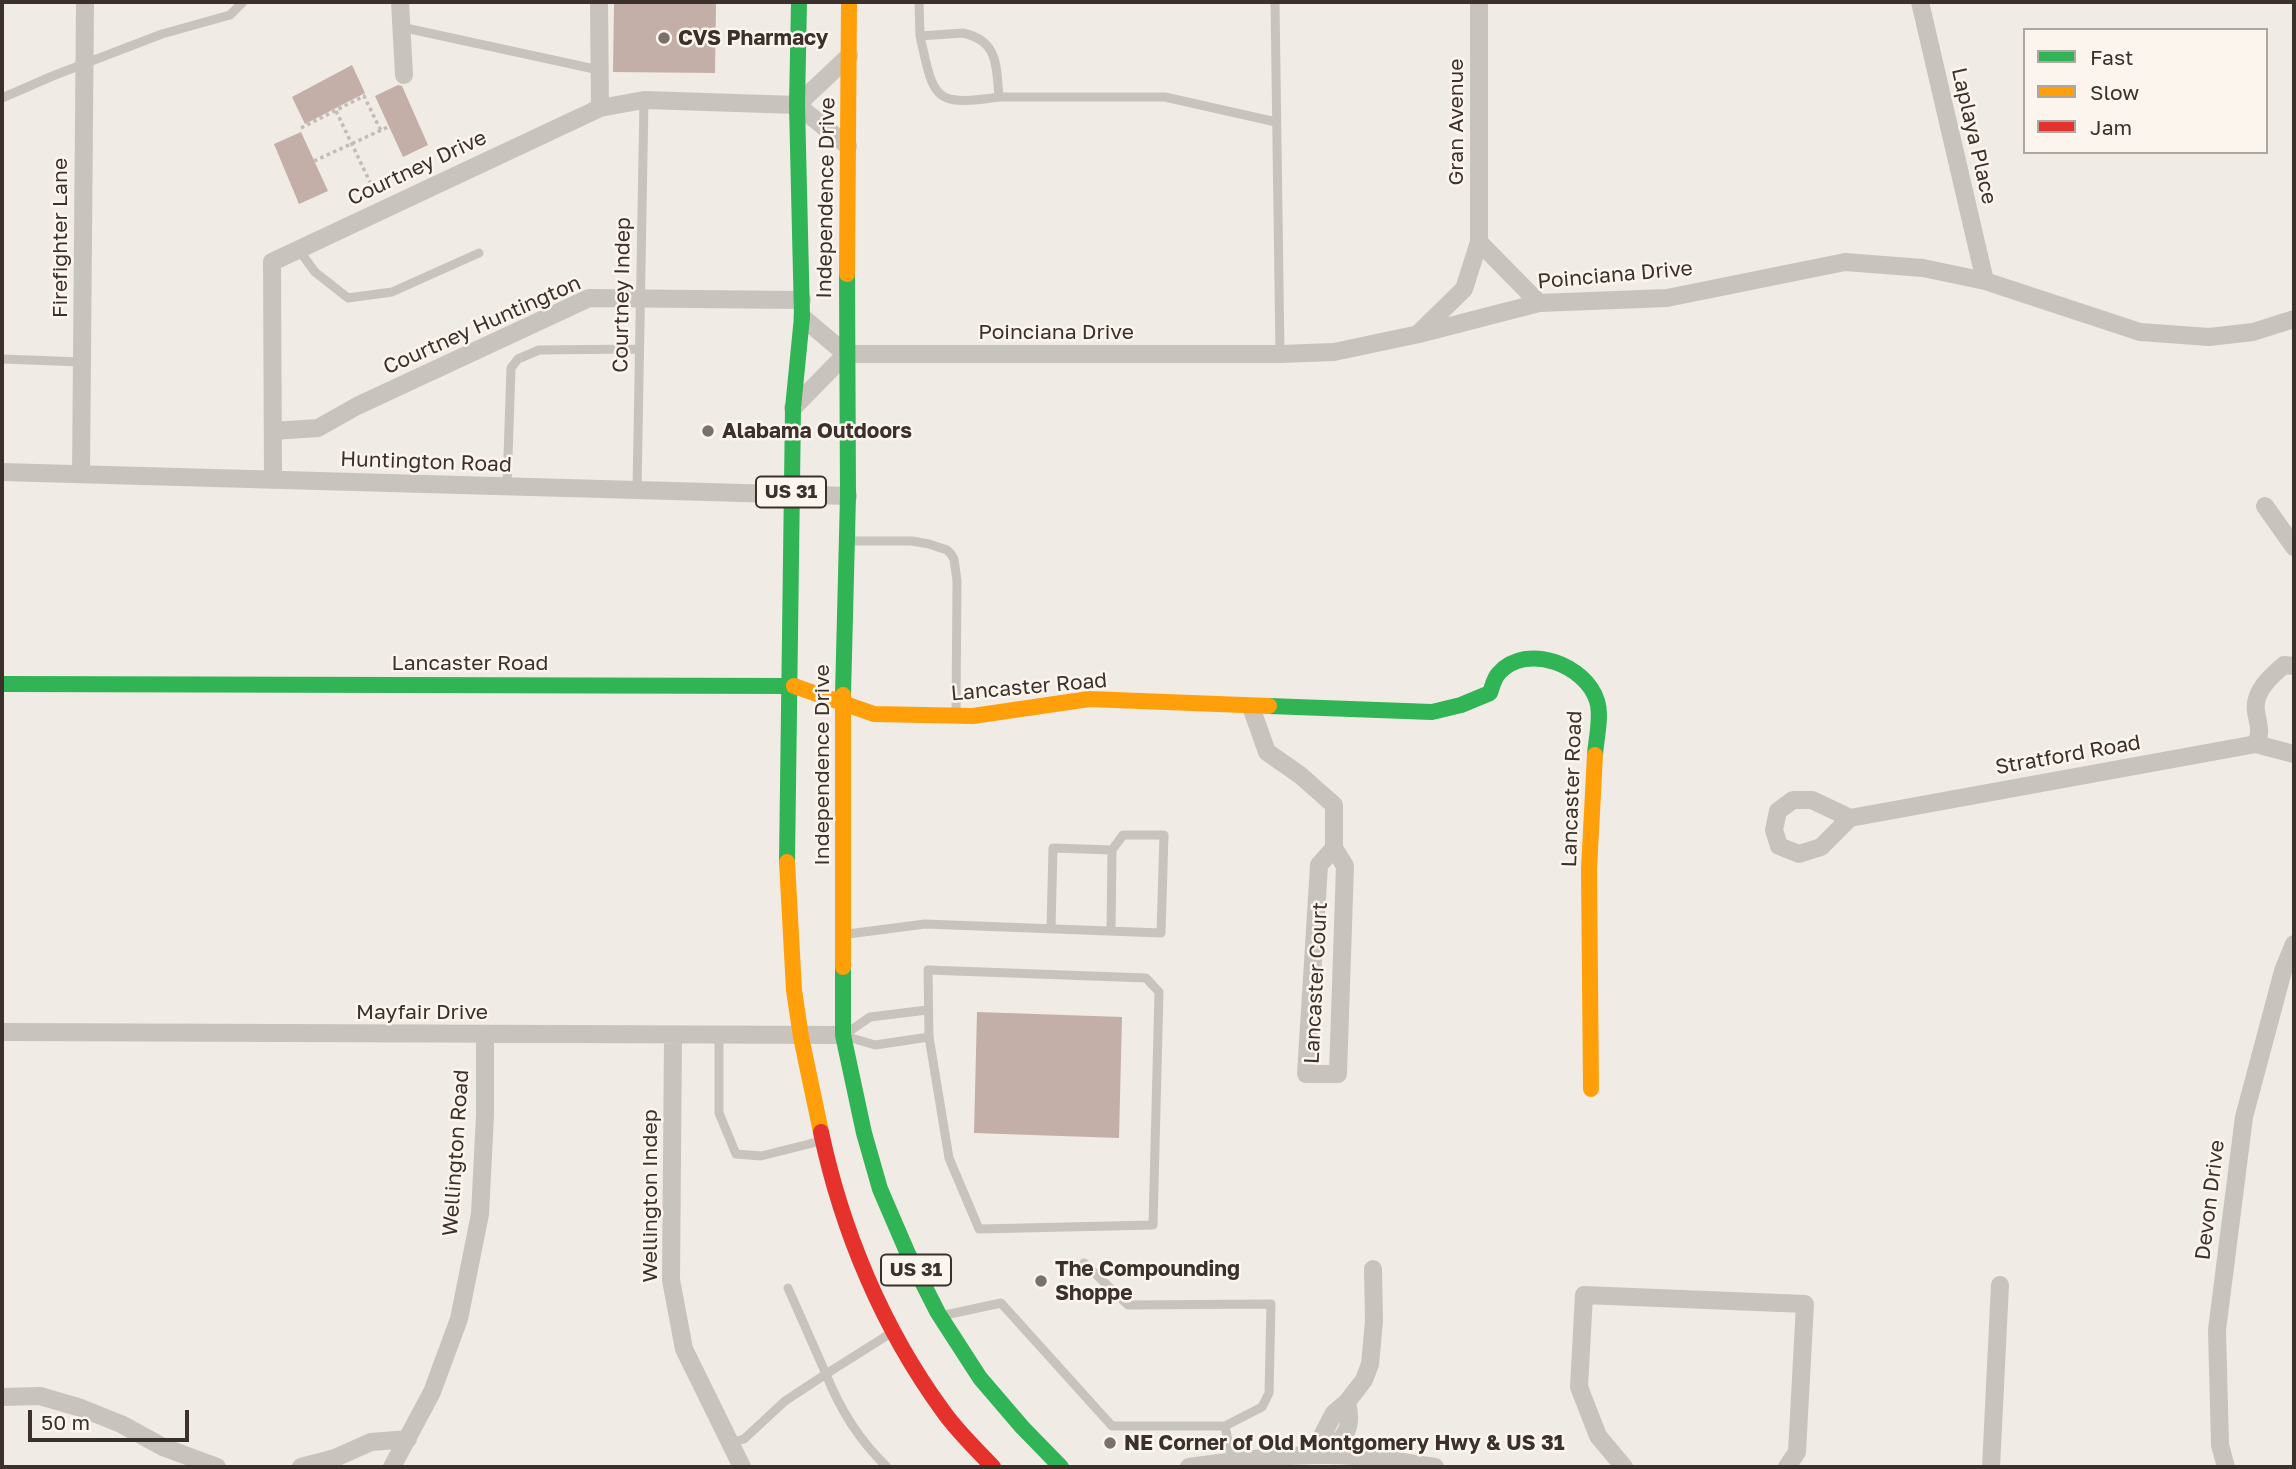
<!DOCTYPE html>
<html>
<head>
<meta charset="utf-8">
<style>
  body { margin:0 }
  #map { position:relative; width:2296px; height:1469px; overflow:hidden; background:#f0ebe5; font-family:"Golos Text",sans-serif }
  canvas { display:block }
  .frame { position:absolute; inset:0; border:4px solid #3b302b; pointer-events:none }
  .legend { position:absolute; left:2023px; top:28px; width:245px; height:126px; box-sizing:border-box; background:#fbf5ee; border:2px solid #aea6a0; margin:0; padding:9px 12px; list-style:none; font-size:21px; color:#3b302b }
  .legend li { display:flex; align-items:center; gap:14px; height:35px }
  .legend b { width:35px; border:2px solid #aea6a0 }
  .scale { position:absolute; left:28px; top:1410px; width:161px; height:32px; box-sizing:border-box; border:4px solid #3b302b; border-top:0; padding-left:9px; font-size:21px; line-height:24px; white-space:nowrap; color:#3b302b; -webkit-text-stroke:5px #fbf5ee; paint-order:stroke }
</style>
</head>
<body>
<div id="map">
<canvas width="2296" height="1469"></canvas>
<div class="frame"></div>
<ul class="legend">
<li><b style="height:9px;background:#30b455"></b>Fast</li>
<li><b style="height:9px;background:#ff9f0a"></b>Slow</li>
<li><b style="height:9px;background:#e5322d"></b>Jam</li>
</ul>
<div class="scale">50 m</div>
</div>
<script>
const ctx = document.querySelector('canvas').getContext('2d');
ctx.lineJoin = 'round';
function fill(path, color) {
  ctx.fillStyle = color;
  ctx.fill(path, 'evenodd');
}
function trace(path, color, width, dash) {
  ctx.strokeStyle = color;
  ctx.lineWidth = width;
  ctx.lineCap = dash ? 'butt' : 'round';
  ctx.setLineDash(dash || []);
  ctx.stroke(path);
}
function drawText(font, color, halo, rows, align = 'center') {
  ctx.font = font + ' "Golos Text",sans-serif';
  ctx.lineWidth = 5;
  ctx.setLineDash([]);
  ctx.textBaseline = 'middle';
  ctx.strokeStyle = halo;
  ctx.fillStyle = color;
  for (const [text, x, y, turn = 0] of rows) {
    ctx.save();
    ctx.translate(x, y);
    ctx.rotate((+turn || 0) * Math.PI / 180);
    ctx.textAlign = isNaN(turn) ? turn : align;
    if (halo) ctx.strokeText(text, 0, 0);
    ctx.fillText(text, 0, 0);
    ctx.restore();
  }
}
const building = new Path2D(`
  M624,2H716L715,73L613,72L614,4H624Z
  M352,65L365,93L305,124L292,97Z
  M398,85L402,86L428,145L403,157L375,96Z
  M301,132L328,191L299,204L274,144Z
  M977,1012L1122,1017L1119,1138L974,1133Z`);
const path = new Path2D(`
  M336,111L370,182
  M301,128L364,96L381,131
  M314,161L388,127`);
const lane = new Path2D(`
  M919,2L920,36
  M1275,2L1280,354
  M401,27L599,70
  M963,33C999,41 996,66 999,97C932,107 934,98 920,36Z
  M999,97H1165L1276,122
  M2,98L55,75L162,34L230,15L243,2
  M298,249L315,272L348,298L392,292L479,253
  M2,359L82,362
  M507,487L511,368L518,359L539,350L638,349
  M637,490L644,100
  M849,541H912L929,544L947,550L951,554L954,559L957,581L956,714
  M1051,928L1053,848L1112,850
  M848,934L925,924L1161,933L1164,835H1123L1112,850L1111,930
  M928,970L1146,978L1159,992L1153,1225L979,1229L949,1158L929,1037Z
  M847,1033L870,1017L927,1010
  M719,1037V1113L736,1154L761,1156L821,1141
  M848,1037L875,1045L929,1037
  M1084,1263L1128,1305L1271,1304L1269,1393L1262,1407L1225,1426
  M945,1315L1001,1303L1112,1426H1225L1232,1461
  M730,1443L744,1439L785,1401L826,1374L788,1288
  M887,1467C859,1440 840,1410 826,1374L891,1333`);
const street = new Path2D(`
  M400,2L404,75
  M599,2L600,108
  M1479,2V242L1539,303
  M1920,2L1985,281
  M797,105L849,56
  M802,317L846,354H1280L1334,352L1419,334L1539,303L1667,298L1845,262L1923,268L1985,281L2140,332L2209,337L2253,332L2294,319
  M1419,333L1464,289L1479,242
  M793,408L846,354
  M273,431L318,428L357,406L589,298L802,300
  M2,472L848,496
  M81,474L85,2
  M273,480L272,262L600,108L644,100L797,105L848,146
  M2265,506L2294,547
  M1251,707L1267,752L1300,775L1334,805V848L1319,865L1306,1074H1338L1345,866L1334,848
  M2256,744C2262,729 2258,726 2256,711C2253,692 2271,676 2284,665L2294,666
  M1793,800H1812L1850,818L1821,847L1799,854L1779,846L1774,830L1778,811Z
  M1850,818L2256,744L2294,754
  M2,1032L843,1035
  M673,1037L671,1280L684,1349L742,1467
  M2,1397L40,1396L81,1408L121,1424L163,1447L217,1467
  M1323,1454V1434L1334,1413L1347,1402L1364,1380L1370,1364L1374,1321L1373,1269
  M1323,1454C1344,1438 1354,1431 1347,1402
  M301,1467L335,1458L371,1442L408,1439
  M392,1467L432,1392L459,1319L480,1214L485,1115V1035
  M1189,1467C1233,1461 1277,1455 1322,1455C1359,1454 1398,1461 1435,1467
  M1624,1467L1598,1436L1579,1387L1584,1295L1805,1304L1797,1452L1787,1467
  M1991,1467L2000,1285
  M2226,1467L2220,1445L2217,1330L2244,1117L2283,971L2294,944`);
const fast = new Path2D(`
  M2,684L794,686
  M843,695L848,496L847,274
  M1269,706L1432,712L1461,705L1490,693C1492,687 1494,678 1499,673C1527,642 1586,665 1597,701C1602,716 1596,739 1595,755
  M787,862L793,408L802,317L797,105L799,2
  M843,967V1035L864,1133L880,1189L908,1254L938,1313L980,1378L1022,1427L1061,1467`);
const slow = new Path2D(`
  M847,274L849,2
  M794,686L874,714L973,716L1089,699L1269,706
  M787,862L794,990L801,1037L821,1132
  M843,967V695
  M1591,1089L1589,869L1595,755`);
const jam = new Path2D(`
  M821,1132C842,1231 883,1329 943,1411C957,1431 976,1449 993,1467`);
const markers = [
  [664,38,7,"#7a716c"],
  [708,431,7,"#7a716c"],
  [1041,1281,7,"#7a716c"],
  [1110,1443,7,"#7a716c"]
];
const shields = [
  [791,492,70],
  [916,1270,70]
];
const shieldNames = [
  ["US 31",791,492],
  ["US 31",916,1270]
];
const poiNames = [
  ["CVS Pharmacy",678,38],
  ["Alabama Outdoors",722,431],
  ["The Compounding",1055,1269],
  ["Shoppe",1055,1293],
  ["NE Corner of Old Montgomery Hwy & US 31",1124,1443]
];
const streetNames = [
  ["Gran Avenue",1456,122,-90],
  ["Laplaya Place",1974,136,77],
  ["Courtney Drive",417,168,-25],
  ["Independence Drive",826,198,-89],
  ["Firefighter Lane",60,238,-90],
  ["Poinciana Drive",1615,275,-5],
  ["Courtney Indep",622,295,-89],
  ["Courtney Huntington",482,325,-24],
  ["Poinciana Drive",1056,332],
  ["Huntington Road",426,462,2],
  ["Lancaster Road",470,663],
  ["Lancaster Road",1029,687,-5],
  ["Stratford Road",2068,755,-10],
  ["Independence Drive",822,765,-90],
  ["Lancaster Road",1572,789,-88],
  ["Lancaster Court",1316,983,-87],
  ["Mayfair Drive",422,1012],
  ["Wellington Road",456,1153,-86],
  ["Wellington Indep",650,1196,-90],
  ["Devon Drive",2210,1200,-83]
];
fill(building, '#c3afa7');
trace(path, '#c2bbb6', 3.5, [3.5, 3.5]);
trace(lane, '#c9c3be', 9);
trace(street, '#c9c3be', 18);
trace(fast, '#30b455', 16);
trace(slow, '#ff9f0a', 16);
trace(jam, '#e5322d', 16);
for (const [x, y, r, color] of markers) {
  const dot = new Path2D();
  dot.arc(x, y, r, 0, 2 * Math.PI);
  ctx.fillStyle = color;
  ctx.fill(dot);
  trace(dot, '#fbf5ee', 2.5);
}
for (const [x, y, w] of shields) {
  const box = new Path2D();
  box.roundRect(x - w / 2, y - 15.5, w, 31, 5);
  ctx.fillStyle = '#fbf5ee';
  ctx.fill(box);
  trace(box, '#3b302b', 2);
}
drawText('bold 19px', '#3b302b', null, shieldNames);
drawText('bold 21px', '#3b302b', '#fbf5ee', poiNames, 'left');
drawText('21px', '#3b302b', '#fbf5ee', streetNames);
</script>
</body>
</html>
